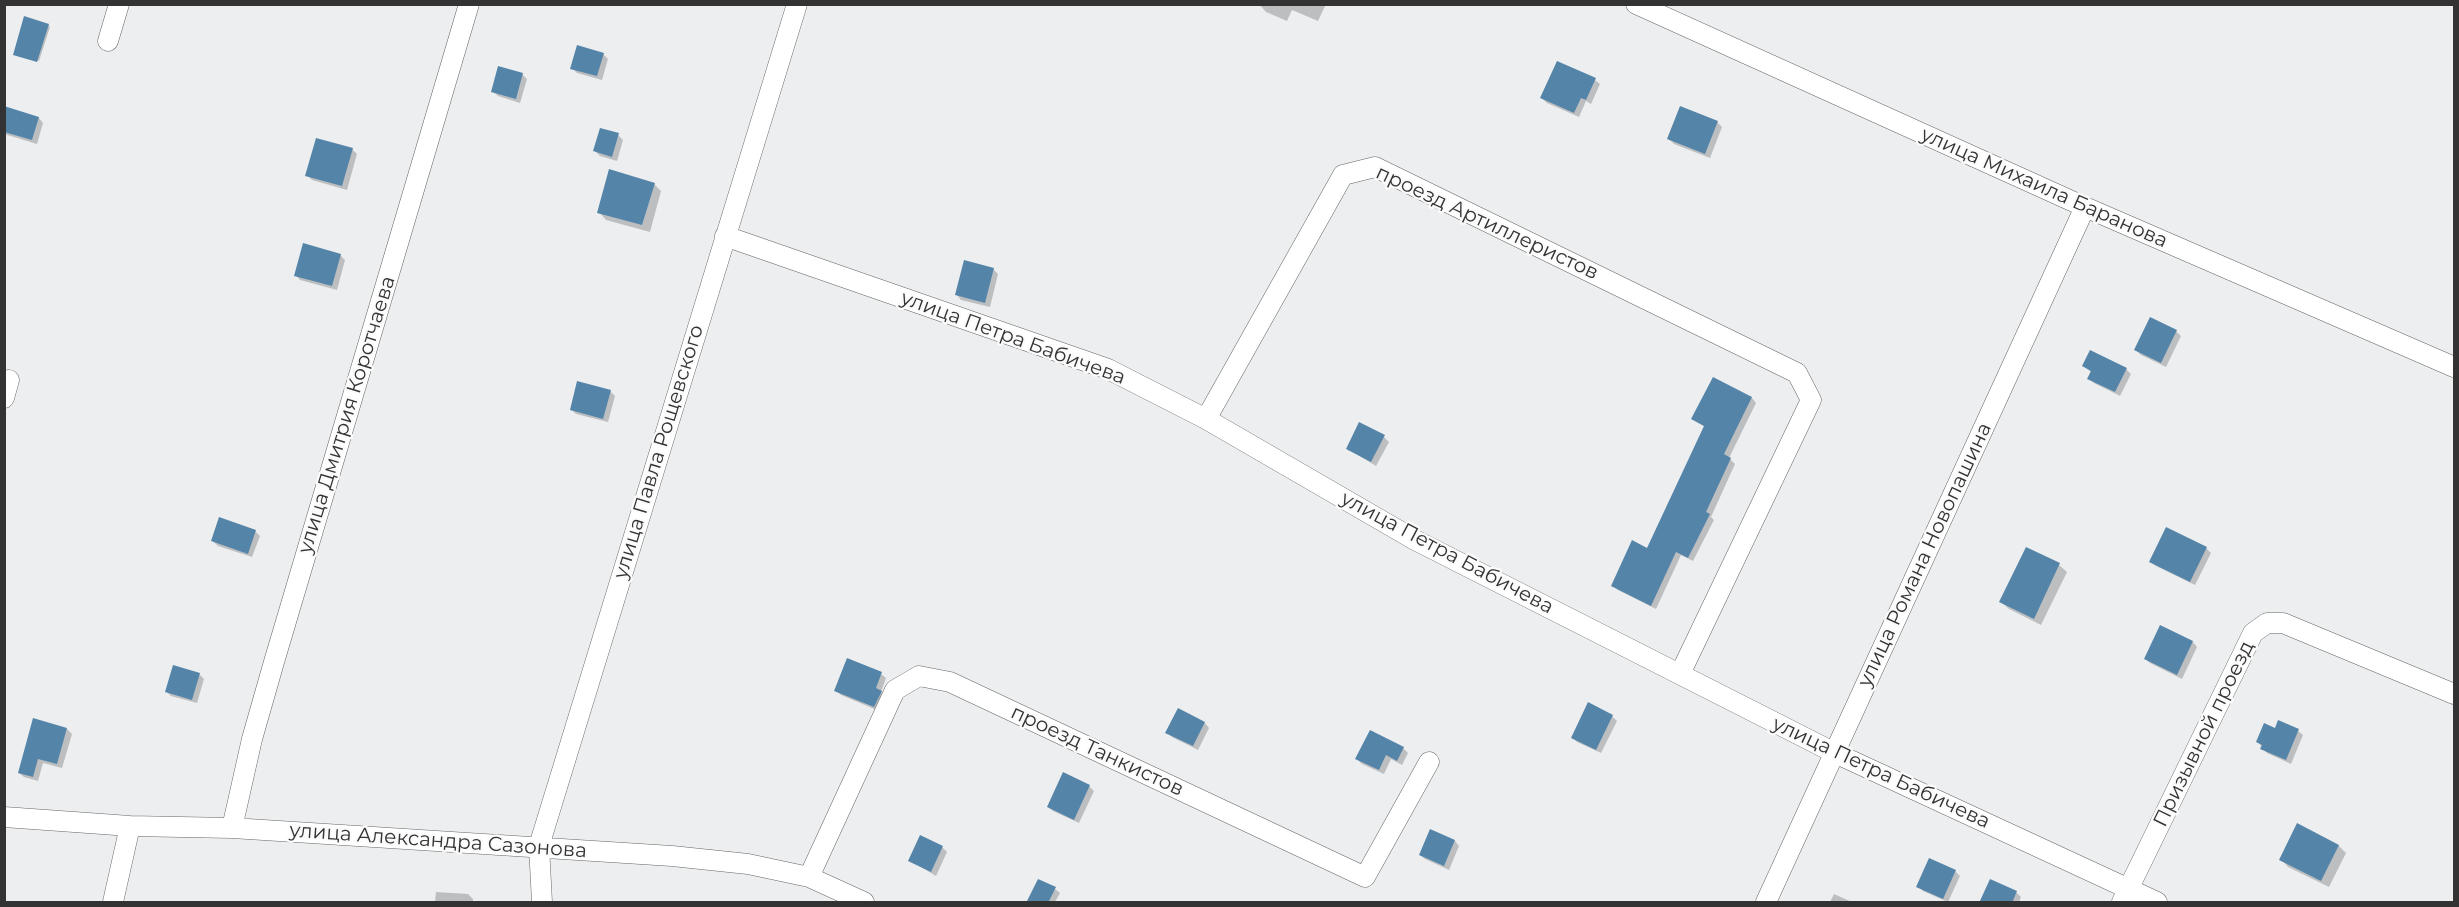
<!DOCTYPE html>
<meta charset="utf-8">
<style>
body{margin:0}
#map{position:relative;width:2459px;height:907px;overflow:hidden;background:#edeeef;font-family:Montserrat,sans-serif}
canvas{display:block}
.frame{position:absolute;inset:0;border:6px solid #333;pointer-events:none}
</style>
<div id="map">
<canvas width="2459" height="907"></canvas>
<div class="frame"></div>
</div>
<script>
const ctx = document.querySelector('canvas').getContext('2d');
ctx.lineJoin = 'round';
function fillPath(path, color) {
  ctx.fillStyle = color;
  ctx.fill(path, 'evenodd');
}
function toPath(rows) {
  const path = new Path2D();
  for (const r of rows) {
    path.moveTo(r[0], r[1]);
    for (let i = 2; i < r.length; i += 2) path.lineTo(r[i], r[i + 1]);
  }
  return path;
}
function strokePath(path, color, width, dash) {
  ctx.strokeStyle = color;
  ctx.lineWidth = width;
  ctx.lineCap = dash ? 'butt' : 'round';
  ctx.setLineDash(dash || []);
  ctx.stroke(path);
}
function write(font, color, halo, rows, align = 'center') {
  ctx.font = font + ' Montserrat,sans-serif';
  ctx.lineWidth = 4.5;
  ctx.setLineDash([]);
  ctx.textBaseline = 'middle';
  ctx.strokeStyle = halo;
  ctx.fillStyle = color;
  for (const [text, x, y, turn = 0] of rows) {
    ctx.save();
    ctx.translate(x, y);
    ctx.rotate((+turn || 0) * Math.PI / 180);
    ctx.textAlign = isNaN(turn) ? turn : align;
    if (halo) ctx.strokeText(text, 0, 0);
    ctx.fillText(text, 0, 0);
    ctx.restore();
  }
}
fillPath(toPath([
 [1259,4,1326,4,1318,21,1292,10,1287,21,1266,12],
 [48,25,50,27,39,61,15,54],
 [603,54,608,59,602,80,577,73,572,68],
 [522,74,527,79,520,103,498,96,493,91],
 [1595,80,1600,84,1591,104,1586,101,1579,117,1547,103,1542,98],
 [4,113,39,118,43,123,37,144,4,134],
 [1717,122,1722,127,1710,158,1674,144,1669,139],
 [618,135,623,140,617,161,600,156,595,151],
 [352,149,357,154,347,190,312,180,307,175],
 [654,184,661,191,650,232,606,220,599,212],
 [340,255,345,260,337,290,300,280,296,275],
 [993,269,998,274,990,307,961,300,957,295],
 [2176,331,2181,336,2166,367,2141,355,2136,350],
 [2084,366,2126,369,2131,374,2120,396,2094,383,2089,378,2092,373],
 [1713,379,1752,398,1756,403,1729,458,1735,464,1711,517,1714,520,1693,561,1681,555,1656,609,1618,590,1613,585,1648,550,1705,427,1693,419],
 [610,391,615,396,608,422,576,414,571,409],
 [1384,437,1389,442,1376,466,1348,449],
 [255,531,260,536,252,557,218,546,213,541],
 [2206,548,2211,553,2195,585,2156,566,2151,562],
 [2027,549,2059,565,2067,572,2041,625,2009,609,2001,602],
 [2193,642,2197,647,2182,679,2150,663,2145,658],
 [199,674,204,679,197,703,171,696,166,691],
 [881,674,886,678,881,692,885,697,879,711,841,695,836,690],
 [1178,710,1205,723,1209,728,1198,750,1172,737,1167,732],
 [1612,716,1617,721,1601,753,1577,742,1572,737],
 [34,720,67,729,72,734,62,768,43,763,38,781,24,777,19,773],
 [2275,730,2298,731,2303,735,2291,764,2267,753,2257,741],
 [1403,748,1408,753,1402,765,1391,759,1384,774,1362,764,1357,759],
 [1089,786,1094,791,1079,823,1053,811,1048,807],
 [2298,825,2339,846,2346,853,2329,887,2288,867,2281,859],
 [1431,831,1455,841,1459,846,1449,870,1425,859,1420,855],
 [921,837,943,848,947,852,936,876,909,860],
 [1955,871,1960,876,1948,902,1923,891,1918,886],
 [1055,889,1060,893,1055,902,1028,902],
 [436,892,468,894,473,899,473,902,435,902],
 [2016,892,2021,897,2019,902,1981,902],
 [1834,894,1852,902,1830,902]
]), '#0003');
fillPath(toPath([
 [24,16,49,24,37,62,13,55],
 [577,45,604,53,597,76,570,69],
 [1557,61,1596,78,1586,100,1581,98,1574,113,1540,98],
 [498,66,523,73,516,99,491,92],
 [4,106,39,117,32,140,4,132],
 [1680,106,1718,121,1705,154,1667,139],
 [600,128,619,133,612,157,593,151],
 [316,138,353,148,342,186,305,176],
 [609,169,655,183,642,225,597,213],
 [303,243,341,254,332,286,294,276],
 [964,260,994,268,985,303,955,295],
 [2150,317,2177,330,2161,363,2134,350],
 [2090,350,2127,368,2115,392,2087,379,2091,371,2082,366],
 [1713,377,1752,397,1724,454,1731,458,1706,512,1710,514,1688,558,1676,552,1651,606,1611,586,1632,540,1647,548,1704,426,1691,419],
 [577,381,611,390,603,419,570,410],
 [1359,422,1385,435,1371,462,1346,449],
 [219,517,256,530,248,554,211,541],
 [2166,527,2207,547,2190,582,2149,562],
 [2026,547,2060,563,2034,619,1999,602],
 [2160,625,2193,641,2177,675,2144,659],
 [847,658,882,672,876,688,882,691,874,707,834,691],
 [173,665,200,673,192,700,165,692],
 [1588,702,1613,715,1596,750,1571,738],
 [1178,708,1205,722,1193,746,1165,733],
 [33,718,67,728,57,764,38,759,33,777,18,773],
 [2278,720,2299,729,2286,760,2260,749,2262,745,2256,742,2264,723,2275,728],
 [1370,730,1404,747,1397,761,1386,755,1379,770,1355,759],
 [1063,772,1090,785,1074,820,1047,807],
 [2297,823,2339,845,2321,881,2279,860],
 [1430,829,1455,840,1444,866,1419,855],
 [920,835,943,846,931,872,908,861],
 [1929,858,1956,870,1943,899,1916,887],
 [1038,879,1056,887,1048,903,1026,903],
 [1990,879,2017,891,2012,903,1979,903]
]), '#5584a9');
const minor = toPath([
 [1636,4,2085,207,2454,367],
 [108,41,119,4],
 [725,236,1108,369,1206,419,1415,540,1835,753,2157,902],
 [4,398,9,380],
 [1206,419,1343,175,1375,167,1797,373,1811,400,1680,674],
 [4,817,130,826,232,828,672,856,748,864,809,877,864,902],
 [232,828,252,739,274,662,469,4],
 [809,877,895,690,919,676,950,682,1365,877,1429,762],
 [113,902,130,826],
 [542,902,539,846,797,4],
 [1766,902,2085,207],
 [2122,902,2253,633,2267,623,2283,623,2454,694]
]);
strokePath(minor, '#656666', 21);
strokePath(minor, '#fff', 20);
write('20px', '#333', '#fbfbfc', [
 ["улица Михаила Баранова",2044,188,24],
 ["проезд Артиллеристов",1487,223,25],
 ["улица Петра Бабичева",1013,338,20],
 ["улица Дмитрия Коротчаева",347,415,-73],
 ["улица Павла Рощевского",659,452,-73],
 ["улица Петра Бабичева",1447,553,28],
 ["улица Романа Новопашина",1925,555,-65],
 ["Призывной проезд",2204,734,-64],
 ["проезд Танкистов",1097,751,25],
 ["улица Петра Бабичева",1881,773,25],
 ["улица Александра Сазонова",438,841,4]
]);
</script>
